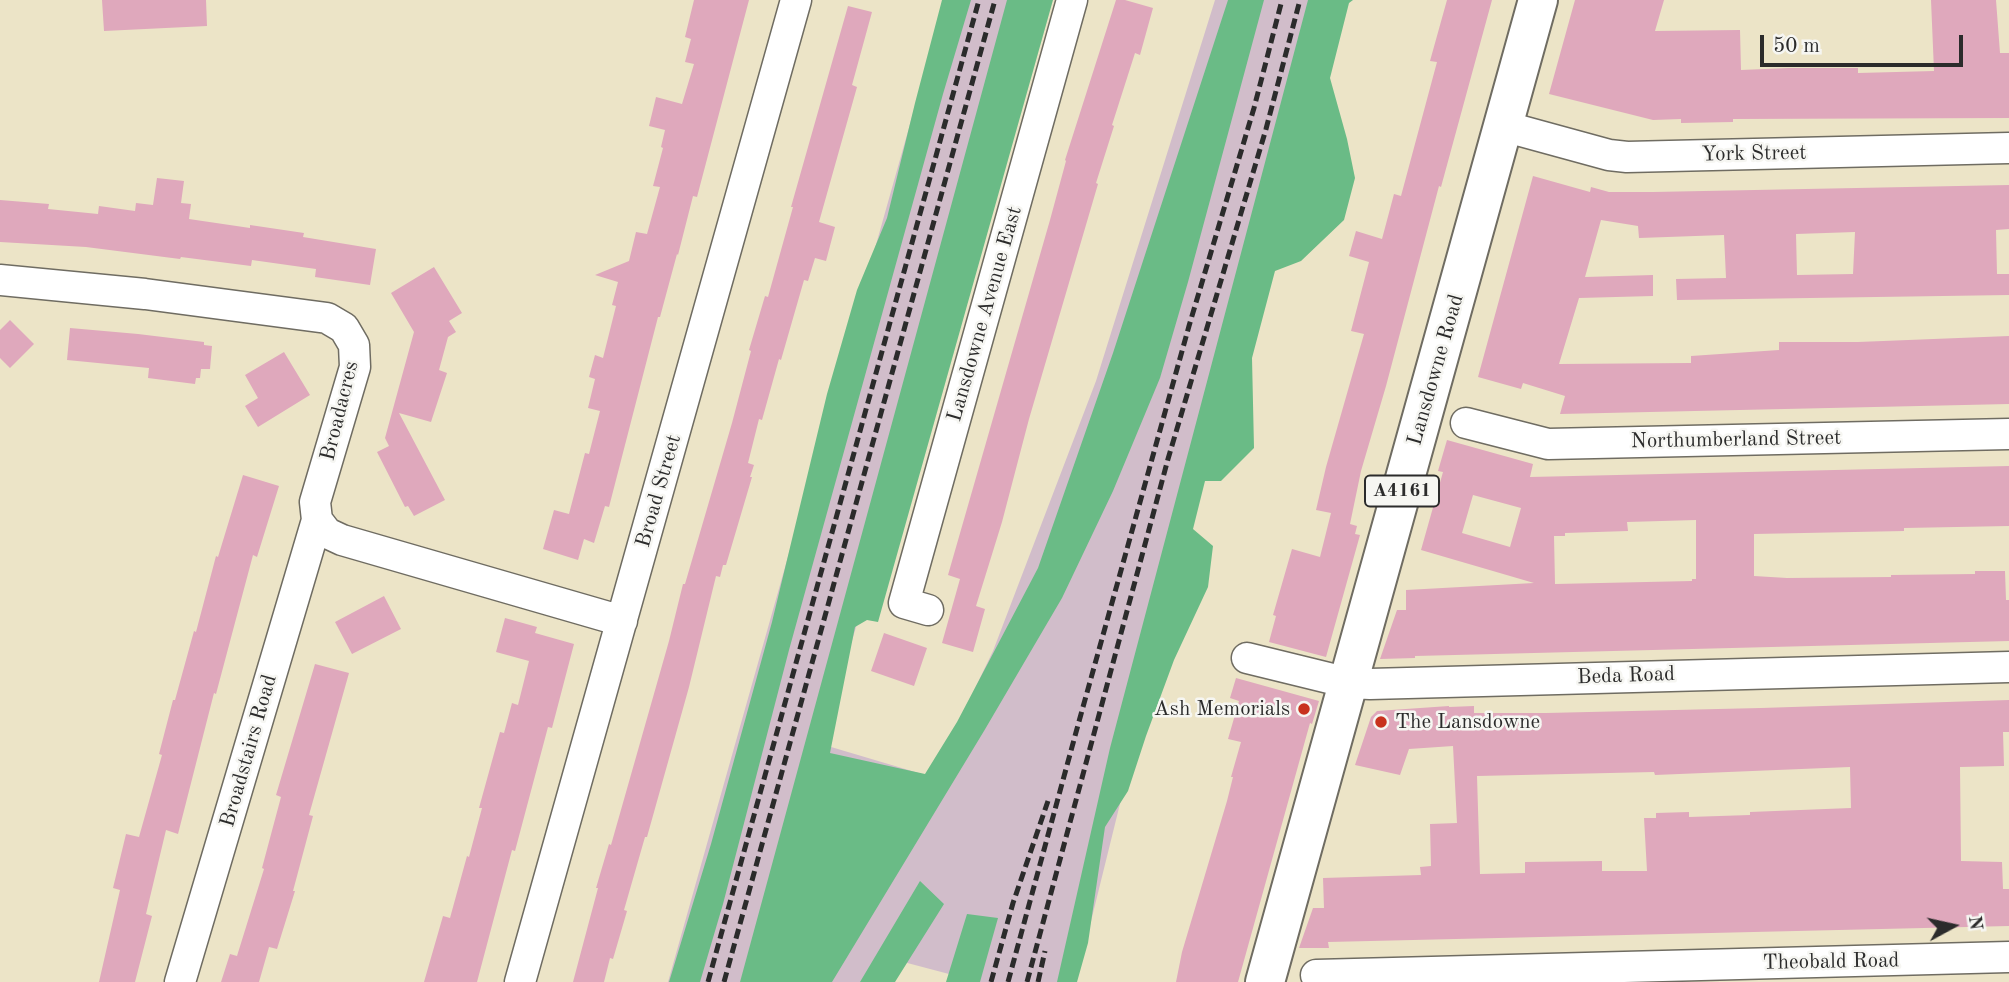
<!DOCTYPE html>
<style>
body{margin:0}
#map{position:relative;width:2009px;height:982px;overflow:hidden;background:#ece4c7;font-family:"Old Standard TT",serif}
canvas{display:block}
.north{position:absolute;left:1918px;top:891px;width:70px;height:70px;-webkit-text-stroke:5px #f6f6f2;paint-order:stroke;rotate:82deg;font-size:19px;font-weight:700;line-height:28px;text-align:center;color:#2b2b2b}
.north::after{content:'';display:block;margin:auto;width:24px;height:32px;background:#2b2b2b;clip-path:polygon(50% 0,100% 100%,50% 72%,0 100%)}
.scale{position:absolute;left:1760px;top:35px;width:203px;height:32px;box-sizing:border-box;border:4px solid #2b2b2b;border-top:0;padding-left:9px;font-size:21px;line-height:24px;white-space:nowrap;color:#2b2b2b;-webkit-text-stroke:5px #f6f6f2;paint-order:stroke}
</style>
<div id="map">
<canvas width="2009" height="982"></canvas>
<div class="north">N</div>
<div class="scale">50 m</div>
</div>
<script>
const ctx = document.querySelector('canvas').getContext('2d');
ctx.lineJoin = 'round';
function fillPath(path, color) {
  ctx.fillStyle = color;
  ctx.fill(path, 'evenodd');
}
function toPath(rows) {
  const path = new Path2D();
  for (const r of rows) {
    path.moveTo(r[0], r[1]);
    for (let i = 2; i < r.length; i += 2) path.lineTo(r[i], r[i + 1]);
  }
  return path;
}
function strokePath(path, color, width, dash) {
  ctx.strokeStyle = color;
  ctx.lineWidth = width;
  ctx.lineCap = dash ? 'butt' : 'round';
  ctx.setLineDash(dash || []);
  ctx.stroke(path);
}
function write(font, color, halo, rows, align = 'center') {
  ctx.font = font + ' "Old Standard TT",serif';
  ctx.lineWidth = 5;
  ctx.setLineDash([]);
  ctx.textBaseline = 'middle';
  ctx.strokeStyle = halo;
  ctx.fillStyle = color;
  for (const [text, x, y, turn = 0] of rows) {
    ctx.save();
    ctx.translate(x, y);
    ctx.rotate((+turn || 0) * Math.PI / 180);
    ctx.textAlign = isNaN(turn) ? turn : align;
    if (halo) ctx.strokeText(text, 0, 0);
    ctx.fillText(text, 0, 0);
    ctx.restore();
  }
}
fillPath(toPath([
 [945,0,1044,0,821,744,932,777,993,651,1096,381,1215,0,1334,0,1154,666,1076,982,947,982,949,974,896,960,880,982,668,982]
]), '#d1bdca');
fillPath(toPath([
 [942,0,971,0,943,94,789,650,723,904,700,982,669,982,711,844,772,622,827,394,857,290,887,218,915,103],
 [1007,0,1053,0,878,622,867,620,855,627,830,753,925,774,957,722,1038,568,1113,353,1228,0,1264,0,1188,282,1160,378,1113,491,1062,598,984,731,832,982,740,982],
 [1308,0,1353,0,1349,3,1330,78,1347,139,1355,178,1344,220,1301,261,1275,271,1252,358,1254,448,1221,481,1205,481,1193,529,1213,546,1208,587,1174,660,1146,736,1128,791,1105,827,1088,943,1077,982,1057,982,1110,748],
 [920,881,944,904,895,982,860,982],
 [967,914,998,918,980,982,946,982]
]), '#6abb86');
fillPath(toPath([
 [102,0,206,0,207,26,104,31],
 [694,0,749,0,697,197,693,196,678,255,677,254,660,317,658,317,609,507,605,506,594,543,584,539,578,560,543,549,554,510,569,514,585,453,589,454,600,411,588,408,595,379,589,377,595,355,603,358,616,306,612,305,618,282,595,275,629,261,636,232,647,234,660,187,653,186,663,148,661,147,665,130,649,126,656,97,682,104,694,64,685,62,691,39,685,37],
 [1116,0,1125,0,1153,8,1140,55,1135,53,1112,125,1114,126,1096,183,1098,184,1029,419,1002,522,976,606,985,609,973,652,942,643,960,579,948,575,1050,220,1066,161,1065,160],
 [1447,0,1492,0,1441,187,1439,186,1386,386,1361,471,1350,524,1357,526,1355,534,1360,535,1326,657,1269,642,1276,616,1273,615,1292,549,1320,557,1331,513,1316,510,1326,467,1364,334,1351,331,1369,262,1349,256,1356,231,1382,239,1394,194,1401,196,1437,62,1430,61],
 [1575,0,1664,0,1655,31,1740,30,1741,70,1789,68,1858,68,1858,73,1934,71,1931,0,1996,0,2000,53,2009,53,2009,118,1733,119,1733,122,1681,123,1681,119,1653,120,1549,94],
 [848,6,872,12,852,85,857,87,819,222,835,227,826,261,815,258,808,281,804,280,781,360,779,359,762,420,759,419,748,463,754,465,750,477,752,477,726,565,723,565,720,577,716,576,689,687,647,837,645,837,624,910,627,911,613,959,610,958,604,982,573,982,598,888,596,888,609,844,611,845,669,641,683,584,685,584,732,423,751,351,749,350,765,296,768,297,793,207,791,207],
 [1533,176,1590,192,1591,187,1609,192,1653,192,2009,185,2009,229,1996,230,1997,274,2009,274,2009,295,1677,300,1676,279,1726,278,1724,235,1639,238,1638,226,1601,220,1585,277,1653,275,1653,296,1579,298,1559,364,1691,363,1691,356,1779,350,1779,342,1858,342,2009,336,2009,404,1560,414,1565,396,1523,383,1521,389,1478,377],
 [1855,232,1853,274,1797,275,1796,234],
 [157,178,184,181,181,203,191,204,189,219,250,228,250,225,304,233,303,237,376,249,370,285,315,277,316,269,252,260,251,266,181,257,180,259,86,247,0,242,0,200,49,204,48,209,98,214,99,206,135,211,136,203,153,205],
 [434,267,462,313,449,321,456,332,448,337,439,370,447,373,431,422,399,413,445,500,414,516,408,506,405,507,377,452,389,446,385,438,414,332,391,293],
 [10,320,34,344,10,368,0,358,0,330],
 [70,328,138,334,204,342,204,345,212,346,210,369,201,369,200,378,196,378,195,384,148,378,149,368,67,360],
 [284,352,310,395,258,427,245,406,258,398,245,375],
 [1447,440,1533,464,1530,477,2009,466,2009,526,1904,528,1904,531,1754,534,1754,576,1787,578,1891,577,1891,575,1975,574,1975,571,2005,571,2006,600,2009,600,2009,641,1415,656,1415,658,1380,659,1397,610,1406,610,1406,590,1534,583,1421,550,1443,472,1438,471],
 [1473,495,1521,508,1510,547,1462,533],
 [1696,520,1696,579,1692,579,1692,581,1555,584,1554,536,1565,536,1565,533,1628,531,1627,522],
 [243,475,279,486,257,557,253,555,216,694,214,693,178,834,166,830,146,914,152,916,135,982,99,982,120,890,113,888,126,834,139,837,162,755,159,754,173,700,175,700,194,631,196,632,216,556,218,557],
 [384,596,401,629,352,654,335,622],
 [505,618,537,627,535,633,574,644,552,728,548,727,515,851,512,850,477,982,424,982,443,916,450,918,467,856,469,857,482,808,479,808,500,732,504,733,512,703,518,705,529,661,496,652],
 [884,633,927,648,914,686,871,671],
 [315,664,349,673,309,815,313,816,293,891,295,891,277,949,269,947,259,982,221,982,230,954,237,956,264,869,262,868,281,797,276,795],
 [1236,678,1319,701,1312,724,1310,723,1238,982,1176,982,1182,952,1227,801,1233,777,1231,777,1241,742,1228,739,1239,701,1230,698],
 [2009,700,2009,732,2003,732,2004,766,1960,767,1961,861,2002,862,2003,889,2009,889,2009,926,1328,942,1329,948,1299,948,1313,908,1324,908,1323,878,1421,875,1420,867,1431,866,1430,824,1457,823,1453,746,1409,749,1400,775,1355,765,1371,717,1377,711,1449,706,1449,707,1474,706,1474,713,1546,713,1761,708],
 [1850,767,1851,808,1750,812,1750,815,1689,817,1689,812,1656,813,1656,818,1644,818,1647,871,1602,871,1602,861,1525,862,1525,873,1480,874,1477,776,1654,772,1655,775]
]), '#dfa8bc');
const street = toPath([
 [1503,126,1609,155,1627,157,2009,148],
 [0,280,145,294,327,318,344,328,354,345,355,367,315,502,317,520,327,533,342,540,622,621],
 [1466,423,1548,444,2009,434],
 [928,610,904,603,1072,0],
 [1247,658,1349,683,1370,684,2009,667],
 [1316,975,2009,957],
 [180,982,317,520],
 [520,982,796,0]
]);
const primary = toPath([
 [1265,982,1538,0]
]);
strokePath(street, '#6f6c62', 33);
strokePath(primary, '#6f6c62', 42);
strokePath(street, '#fff', 30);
strokePath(primary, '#fff', 38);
strokePath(toPath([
 [708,982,979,0],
 [724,982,995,0],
 [991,982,1013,903,1048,801],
 [1008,982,1078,725,1189,326,1254,108,1282,0],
 [1027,982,1168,459,1266,129,1300,0],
 [1038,982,1045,951]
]), '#2b2b2b', 5, [10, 5]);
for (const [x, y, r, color] of [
 [1304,709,7,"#c8321e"],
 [1381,722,7,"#c8321e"]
]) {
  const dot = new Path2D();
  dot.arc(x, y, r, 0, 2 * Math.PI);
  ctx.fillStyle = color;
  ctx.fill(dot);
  strokePath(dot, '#f6f6f2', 2.5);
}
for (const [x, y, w] of [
 [1402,491,74]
]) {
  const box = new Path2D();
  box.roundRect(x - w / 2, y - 15.5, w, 31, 5);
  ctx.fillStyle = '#f6f6f2';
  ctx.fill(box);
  strokePath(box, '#2b2b2b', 2);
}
write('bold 19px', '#2b2b2b', null, [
 ["A4161",1402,491]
]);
write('21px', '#2b2b2b', '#f6f6f2', [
 ["York Street",1754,154,-1],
 ["Lansdowne Avenue East",985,314,-74],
 ["Lansdowne Road",1436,370,-74],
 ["Broadacres",340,411,-76],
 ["Northumberland Street",1736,440,-1],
 ["Broad Street",659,491,-74],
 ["Beda Road",1626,676,-2],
 ["Broadstairs Road",249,751,-74],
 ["Theobald Road",1831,962,-1]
]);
write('21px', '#2b2b2b', '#f6f6f2', [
 ["Ash Memorials",1290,709],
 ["The Lansdowne",1395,722,"left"]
], 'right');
</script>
